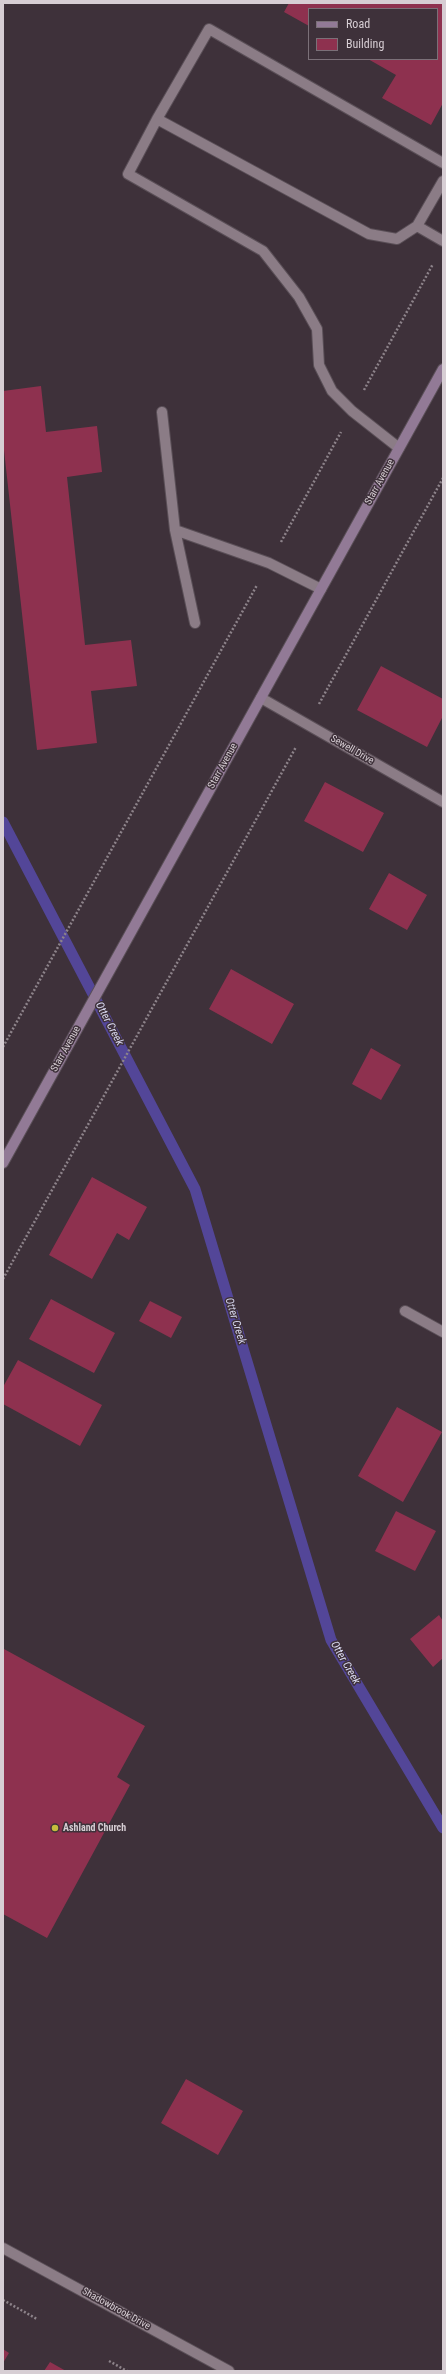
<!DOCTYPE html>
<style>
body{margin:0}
#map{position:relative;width:446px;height:2374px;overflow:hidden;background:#3e313a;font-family:"Roboto Condensed",sans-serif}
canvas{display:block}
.frame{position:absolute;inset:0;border:4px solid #d7ced4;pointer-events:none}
.legend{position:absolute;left:308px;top:8px;width:130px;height:52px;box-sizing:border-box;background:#3e313a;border:1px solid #7b7078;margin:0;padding:5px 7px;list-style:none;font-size:12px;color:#d7ced4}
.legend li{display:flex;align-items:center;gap:8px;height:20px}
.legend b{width:20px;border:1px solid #7b7078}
</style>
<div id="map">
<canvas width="446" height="2374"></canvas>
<div class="frame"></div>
<ul class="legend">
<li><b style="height:5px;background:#927a96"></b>Road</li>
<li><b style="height:11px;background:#8e314f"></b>Building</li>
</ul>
</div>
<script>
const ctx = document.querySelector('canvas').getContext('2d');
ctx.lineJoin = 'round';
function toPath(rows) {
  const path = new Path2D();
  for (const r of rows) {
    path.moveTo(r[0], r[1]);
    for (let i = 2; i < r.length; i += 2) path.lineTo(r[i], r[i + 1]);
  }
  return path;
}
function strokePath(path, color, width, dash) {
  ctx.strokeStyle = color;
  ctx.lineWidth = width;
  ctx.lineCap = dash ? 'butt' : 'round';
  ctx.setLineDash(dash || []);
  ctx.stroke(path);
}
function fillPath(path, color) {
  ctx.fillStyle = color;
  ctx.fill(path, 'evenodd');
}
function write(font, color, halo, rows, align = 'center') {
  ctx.font = font + ' "Roboto Condensed",sans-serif';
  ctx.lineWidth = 3;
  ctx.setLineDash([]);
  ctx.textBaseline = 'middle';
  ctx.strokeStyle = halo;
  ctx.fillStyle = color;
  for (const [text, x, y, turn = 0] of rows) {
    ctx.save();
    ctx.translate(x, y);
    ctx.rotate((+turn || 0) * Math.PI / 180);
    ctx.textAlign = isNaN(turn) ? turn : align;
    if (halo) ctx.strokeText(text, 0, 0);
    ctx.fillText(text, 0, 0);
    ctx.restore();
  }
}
strokePath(toPath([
 [3,822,195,1189,331,1640,443,1828]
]), '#534698', 11);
fillPath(toPath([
 [289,3,443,3,443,103,431,125,382,98,396,75,368,59,437,59,437,9,309,9,309,26,284,12],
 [41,386,46,432,97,426,102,472,67,477,85,645,131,640,137,686,91,691,97,743,37,750,3,441,3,391],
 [381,666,443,699,443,716,427,747,357,710],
 [325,782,384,813,363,852,304,821],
 [389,873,427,895,407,930,369,909],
 [231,969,294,1004,272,1044,209,1009],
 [371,1048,401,1065,381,1100,352,1084],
 [92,1177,147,1207,129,1240,117,1233,92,1279,49,1255],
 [51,1299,115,1333,94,1373,29,1339],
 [150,1301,182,1317,171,1338,139,1321],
 [18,1360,102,1405,80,1446,3,1404,3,1387],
 [397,1407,442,1432,403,1502,358,1476],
 [396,1511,436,1531,415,1571,375,1551],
 [439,1615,443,1621,443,1658,433,1667,410,1639],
 [4,1649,145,1726,117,1777,130,1785,47,1938,3,1914],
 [186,2079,243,2111,218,2155,161,2123],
 [3,2349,9,2353,3,2363],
 [50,2362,66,2371,44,2371]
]), '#8e314f');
const service = toPath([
 [157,119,369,234,397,239,417,226],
 [443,181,417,226,443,241],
 [162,412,175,530,269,563,321,589],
 [399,448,352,411,332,391,319,365,317,329,299,297,263,251,128,174,157,119,209,29,443,163],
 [175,530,195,623]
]);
const minor = toPath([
 [261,698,443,802],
 [405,1311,443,1332],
 [3,2248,229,2371]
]);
const secondary = toPath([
 [3,1163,443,369]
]);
strokePath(service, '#5a4f57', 12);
strokePath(minor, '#5a4f57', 12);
strokePath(secondary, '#5a4f57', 12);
strokePath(toPath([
 [364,390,433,264],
 [281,542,341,432],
 [319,704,443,478],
 [3,1047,257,585],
 [3,1279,296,747],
 [3,2300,37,2319],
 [109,2361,127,2371]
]), '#8d838a', 2.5, [2, 2]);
strokePath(service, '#8b7c86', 10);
strokePath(minor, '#8b7c86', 10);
strokePath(secondary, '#927a96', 10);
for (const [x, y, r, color] of [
 [55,1828,4,"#c5bc3d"]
]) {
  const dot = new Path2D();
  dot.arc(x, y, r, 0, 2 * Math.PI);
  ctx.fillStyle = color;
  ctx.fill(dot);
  strokePath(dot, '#3e313a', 1.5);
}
write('10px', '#d7ced4', '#3e313a', [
 ["Starr Avenue",380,482,-61],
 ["Sewell Drive",352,750,30],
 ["Starr Avenue",223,766,-61],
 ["Starr Avenue",66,1049,-61],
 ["Shadowbrook Drive",116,2309,29]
]);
write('bold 10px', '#d7ced4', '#3e313a', [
 ["Ashland Church",63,1828]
], 'left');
write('italic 11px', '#d7d7ee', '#3e313a', [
 ["Otter Creek",109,1024,62],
 ["Otter Creek",235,1321,73],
 ["Otter Creek",345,1663,60]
]);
</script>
